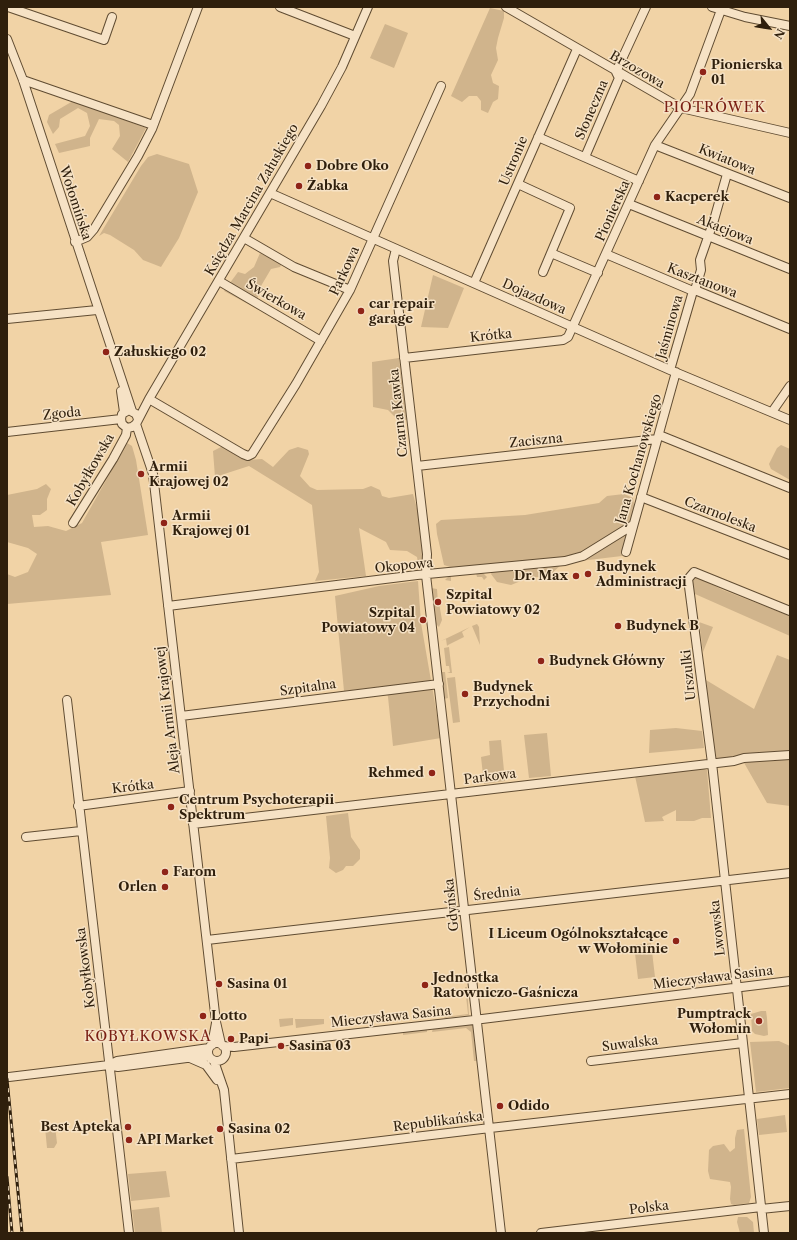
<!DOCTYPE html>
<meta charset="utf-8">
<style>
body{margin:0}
#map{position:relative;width:797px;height:1240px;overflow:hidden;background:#f1d3a6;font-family:"Libre Caslon Text",serif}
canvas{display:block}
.frame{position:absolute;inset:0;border:8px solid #2f1f0c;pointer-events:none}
.north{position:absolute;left:749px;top:8px;width:40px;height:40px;-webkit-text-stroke:3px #f6e2c5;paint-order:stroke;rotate:120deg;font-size:11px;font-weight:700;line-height:16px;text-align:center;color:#2f1f0c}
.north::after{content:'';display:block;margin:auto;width:14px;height:18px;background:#2f1f0c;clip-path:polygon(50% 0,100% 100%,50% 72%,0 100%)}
</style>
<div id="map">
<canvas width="797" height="1240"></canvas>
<div class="frame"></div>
<div class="north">N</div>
</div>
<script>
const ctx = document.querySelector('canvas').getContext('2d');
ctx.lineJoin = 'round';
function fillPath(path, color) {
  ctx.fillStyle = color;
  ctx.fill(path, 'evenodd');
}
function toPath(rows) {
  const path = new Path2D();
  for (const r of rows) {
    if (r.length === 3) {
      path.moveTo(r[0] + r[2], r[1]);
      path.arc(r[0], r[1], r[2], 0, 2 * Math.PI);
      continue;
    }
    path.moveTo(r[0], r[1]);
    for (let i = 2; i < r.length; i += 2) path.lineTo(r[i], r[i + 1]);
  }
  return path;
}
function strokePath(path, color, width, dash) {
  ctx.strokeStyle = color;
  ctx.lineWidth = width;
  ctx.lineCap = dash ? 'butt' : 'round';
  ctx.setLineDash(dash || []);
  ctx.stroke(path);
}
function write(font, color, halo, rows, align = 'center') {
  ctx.font = font + ' "Libre Caslon Text",serif';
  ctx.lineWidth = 3;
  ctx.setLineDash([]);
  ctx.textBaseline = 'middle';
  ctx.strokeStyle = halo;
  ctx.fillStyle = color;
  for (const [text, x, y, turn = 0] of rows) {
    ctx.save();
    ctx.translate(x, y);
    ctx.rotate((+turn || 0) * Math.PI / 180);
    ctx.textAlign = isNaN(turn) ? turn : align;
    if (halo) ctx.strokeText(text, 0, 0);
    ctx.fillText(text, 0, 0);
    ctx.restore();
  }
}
fillPath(toPath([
 [490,8,504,11,504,18,498,38,496,48,498,60,491,75,493,83,499,86,498,99,493,102,488,113,481,110,481,101,477,96,469,96,462,102,451,96],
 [385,24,408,33,394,68,370,58],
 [73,101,146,128,128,162,112,149,120,136,119,125,114,121,99,119,90,138,90,146,59,153,55,144,85,136,90,126,87,113,78,108,60,119,59,127,53,134,47,122,49,115],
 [157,154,189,164,198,192,179,238,161,267,143,260,134,250,110,235,104,233,99,236,141,166,148,157],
 [260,253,282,264,280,267,271,269,261,286,255,307,261,311,224,291,238,272,245,274,254,267],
 [433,275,464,288,448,328,421,327],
 [399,358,406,414,407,420,396,418,388,410,373,407,372,362],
 [127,443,132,446,136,460,148,535,101,542,111,595,7,604,7,574,15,577,28,572,37,554,28,548,7,542,7,495,37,489,46,484,51,489,47,499,47,510,40,515,32,515,34,527,48,526,66,531,82,523],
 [781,445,790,449,790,480,771,469,769,464,777,448],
 [223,446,246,460,262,459,273,467,289,450,298,447,308,450,309,454,300,476,310,487,317,490,363,489,371,486,380,490,382,496,389,498,413,494,419,516,423,563,419,569,417,557,407,551,390,550,386,542,359,528,366,576,315,581,319,572,312,505,249,466,215,477,213,451],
 [624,494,633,498,635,510,622,556,563,563,549,576,528,578,511,585,497,582,491,574,492,572,513,570,509,564,450,567,444,565,437,534,436,524,441,520,525,515,599,503,607,496],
 [482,572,487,577,484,580,482,577,477,577,476,573,451,576,451,581,445,580,449,576],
 [695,576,723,590,790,616,790,636,695,594,690,579],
 [418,581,421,623,441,738,393,746,388,697,385,686,344,691,335,596,379,586],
 [431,588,437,589,438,603,439,603,442,620,439,627,435,623],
 [699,622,713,627,703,652],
 [477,624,479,627,480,645,472,626],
 [470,627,462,632,464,637,448,645,447,646,446,639,441,641],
 [449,647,452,673,447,673,450,672,449,666,446,666,444,648],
 [777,655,790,660,790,806,767,803,743,761,715,758,706,680,754,709],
 [441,672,445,672,448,698,444,699],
 [455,677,460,722,453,723,447,678],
 [676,728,702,731,704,748,649,753,650,730],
 [547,733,551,776,529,778,524,735],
 [501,740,505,781,484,784,481,757,490,755,489,741],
 [701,768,707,770,711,818,702,818,694,821,676,821,676,810,662,817,664,821,645,822,635,776],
 [348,813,351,837,360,850,360,859,353,866,346,866,343,870,336,873,329,868,330,858,326,816],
 [651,943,655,977,638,979,634,945],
 [465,987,467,987,469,1015,445,1018,444,1017,468,1014],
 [761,1011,766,1011,767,1018,768,1035,764,1036,755,1034,752,1031,751,1014],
 [293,1018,293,1025,280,1027,279,1019],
 [295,1019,324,1019,324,1024,296,1028],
 [470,1024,474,1027,479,1061,474,1061,471,1032,466,1028,432,1032,433,1028],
 [427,1029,427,1032,403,1035,403,1032],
 [779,1041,790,1046,790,1088,756,1092,750,1042],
 [785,1115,787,1132,759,1135,757,1119],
 [55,1126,57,1143,54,1148,47,1148,45,1127],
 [744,1129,751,1197,749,1203,734,1205,731,1204,730,1199,731,1187,730,1182,710,1179,708,1171,709,1150,713,1146,724,1144,730,1152,735,1148,735,1138,737,1130],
 [166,1171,170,1197,131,1201,128,1174],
 [159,1207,162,1233,135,1233,132,1210],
 [738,1217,747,1217,753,1222,754,1233,740,1233,737,1222]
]), '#d0b48c');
const minor = toPath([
 [8,7,104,40,112,17],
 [280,7,355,36],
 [506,7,681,108,790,133],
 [712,7,745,17,790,26],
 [7,39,23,80,132,411],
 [23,80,153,125],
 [538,137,639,181],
 [655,145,790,198],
 [585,157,619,78,616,72,646,7],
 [518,184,570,208,543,272],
 [270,193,670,370,790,420],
 [629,204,790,269],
 [244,238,294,267,350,290],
 [75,242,87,237,94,229,138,156,152,129,198,7],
 [396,249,393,261,427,554,426,575,501,1233],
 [551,253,598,273],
 [606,254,693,291,695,290,790,329],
 [219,281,321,341],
 [474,283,577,49],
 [695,290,701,270,700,260,714,220,727,174],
 [7,319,97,310],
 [404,358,563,340,568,337,655,145,690,94,721,10],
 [670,370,693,291],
 [121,391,124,412],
 [149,399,243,454,248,456,252,454,296,384,350,290,441,86],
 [772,412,790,386],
 [138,419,136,414,129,410,122,414,121,419,122,424,127,428,132,427,136,424,149,399,321,106,342,67,368,7],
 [136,424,153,474,216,1022,221,1044],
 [7,432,121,419],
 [659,435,790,488],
 [417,466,657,439],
 [641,497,790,555],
 [73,523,113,459,126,435,127,428],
 [626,552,676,372],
 [168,606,417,575,565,561,583,556,633,525],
 [67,700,129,1233],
 [181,716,439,684],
 [78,806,190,791],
 [193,824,734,761,744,758,790,755],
 [26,837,81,831],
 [207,940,790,873],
 [217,1052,9],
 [212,1045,216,1023],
 [223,1046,234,1047,474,1020,790,981],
 [190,1058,206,1065,217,1080],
 [214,1061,224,1090,239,1233],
 [591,1061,743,1043],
 [109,1065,117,1061,209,1048],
 [9,1077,109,1065,118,1067,202,1056,209,1057],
 [231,1159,490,1128,790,1094],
 [761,1209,790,1206],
 [541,1233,761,1207],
 [764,1233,712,763,688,579,694,572,790,611]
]);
strokePath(minor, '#604c32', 10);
strokePath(minor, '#f6e2c5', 8);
const rail = toPath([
 [7,1079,22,1233],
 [7,1177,12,1233]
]);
strokePath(rail, '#2f1f0c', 3);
strokePath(rail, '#f6e2c5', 1.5, [4.5]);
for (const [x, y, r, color] of [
 [703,72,4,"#8f2418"],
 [308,166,4,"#8f2418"],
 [299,186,4,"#8f2418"],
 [657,197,4,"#8f2418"],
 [361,311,4,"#8f2418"],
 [106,352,4,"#8f2418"],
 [141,474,4,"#8f2418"],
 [164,523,4,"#8f2418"],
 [588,574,4,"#8f2418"],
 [576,576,4,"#8f2418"],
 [438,602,4,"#8f2418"],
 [423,620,4,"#8f2418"],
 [618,626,4,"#8f2418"],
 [541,661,4,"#8f2418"],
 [465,694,4,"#8f2418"],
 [432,773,4,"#8f2418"],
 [171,807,4,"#8f2418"],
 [165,872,4,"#8f2418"],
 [165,887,4,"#8f2418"],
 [676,941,4,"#8f2418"],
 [219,984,4,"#8f2418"],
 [425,985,4,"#8f2418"],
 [203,1016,4,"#8f2418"],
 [759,1021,4,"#8f2418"],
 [231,1039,4,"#8f2418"],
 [281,1046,4,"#8f2418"],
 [500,1106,4,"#8f2418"],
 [128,1127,4,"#8f2418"],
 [220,1129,4,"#8f2418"],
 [129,1140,4,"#8f2418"]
]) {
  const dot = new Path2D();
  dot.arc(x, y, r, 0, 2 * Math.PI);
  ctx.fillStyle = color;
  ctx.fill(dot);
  strokePath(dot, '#f6e2c5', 1.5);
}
write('bold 13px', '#2f1f0c', '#f6e2c5', [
 ["Pionierska",711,65],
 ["01",711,80],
 ["Dobre Oko",316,166],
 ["Żabka",307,186],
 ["Kacperek",665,197],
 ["car repair",369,304],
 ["garage",369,319],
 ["Załuskiego 02",114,352],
 ["Armii",149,467],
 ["Krajowej 02",149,482],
 ["Armii",172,516],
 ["Krajowej 01",172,531],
 ["Budynek",596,567],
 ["Administracji",596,582],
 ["Dr. Max",568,576,"right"],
 ["Szpital",446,595],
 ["Powiatowy 02",446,610],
 ["Szpital",415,613,"right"],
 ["Powiatowy 04",415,628,"right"],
 ["Budynek B",626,626],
 ["Budynek Główny",549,661],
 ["Budynek",473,687],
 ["Przychodni",473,702],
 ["Rehmed",424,773,"right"],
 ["Centrum Psychoterapii",179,800],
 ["Spektrum",179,815],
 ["Farom",173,872],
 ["Orlen",157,887,"right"],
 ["I Liceum Ogólnokształcące",668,934,"right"],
 ["w Wołominie",668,949,"right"],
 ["Jednostka",433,978],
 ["Ratowniczo-Gaśnicza",433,993],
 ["Sasina 01",227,984],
 ["Pumptrack",751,1014,"right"],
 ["Wołomin",751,1029,"right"],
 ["Lotto",211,1016],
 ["Papi",239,1039],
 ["Sasina 03",289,1046],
 ["Odido",508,1106],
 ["Best Apteka",120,1127,"right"],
 ["Sasina 02",228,1129],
 ["API Market",137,1140]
], 'left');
write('13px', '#2f1f0c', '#f6e2c5', [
 ["Brzozowa",637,70,30],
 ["Słoneczna",592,110,-67],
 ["Kwiatowa",727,160,22],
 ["Ustronie",514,161,-67],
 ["Księdza Marcina Załuskiego",252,200,-60],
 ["Wołomińska",75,203,72],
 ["Pionierska",613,211,-66],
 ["Akacjowa",725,230,22],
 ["Parkowa",345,271,-65],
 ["Kasztanowa",702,281,21],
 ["Dojazdowa",534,297,24],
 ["Świerkowa",276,300,30],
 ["Jaśminowa",670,327,-74],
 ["Krótka",491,336,-6],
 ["Czarna Kawka",399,413,-96],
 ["Zgoda",62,414,-6],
 ["Zaciszna",536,441,-6],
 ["Jana Kochanowskiego",639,459,-74],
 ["Kobyłkowska",91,470,-60],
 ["Czarnoleska",720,515,21],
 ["Okopowa",404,566,-6],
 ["Urszulki",689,675,-96],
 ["Szpitalna",308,688,-8],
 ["Aleja Armii Krajowej",168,710,-97],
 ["Parkowa",490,777,-7],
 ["Krótka",133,787,-7],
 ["Średnia",497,894,-7],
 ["Gdyńska",452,905,-96],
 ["Lwowska",718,928,-96],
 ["Kobyłkowska",86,968,-97],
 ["Mieczysława Sasina",713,978,-7],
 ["Mieczysława Sasina",391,1017,-6],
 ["Suwalska",630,1044,-7],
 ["Republikańska",438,1122,-7],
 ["Polska",649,1208,-7]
]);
ctx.letterSpacing = '1px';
write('14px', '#7a1f14', '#f6e2c5', [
 ["PIOTRÓWEK",715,108],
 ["KOBYŁKOWSKA",148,1037]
]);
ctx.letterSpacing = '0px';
</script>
